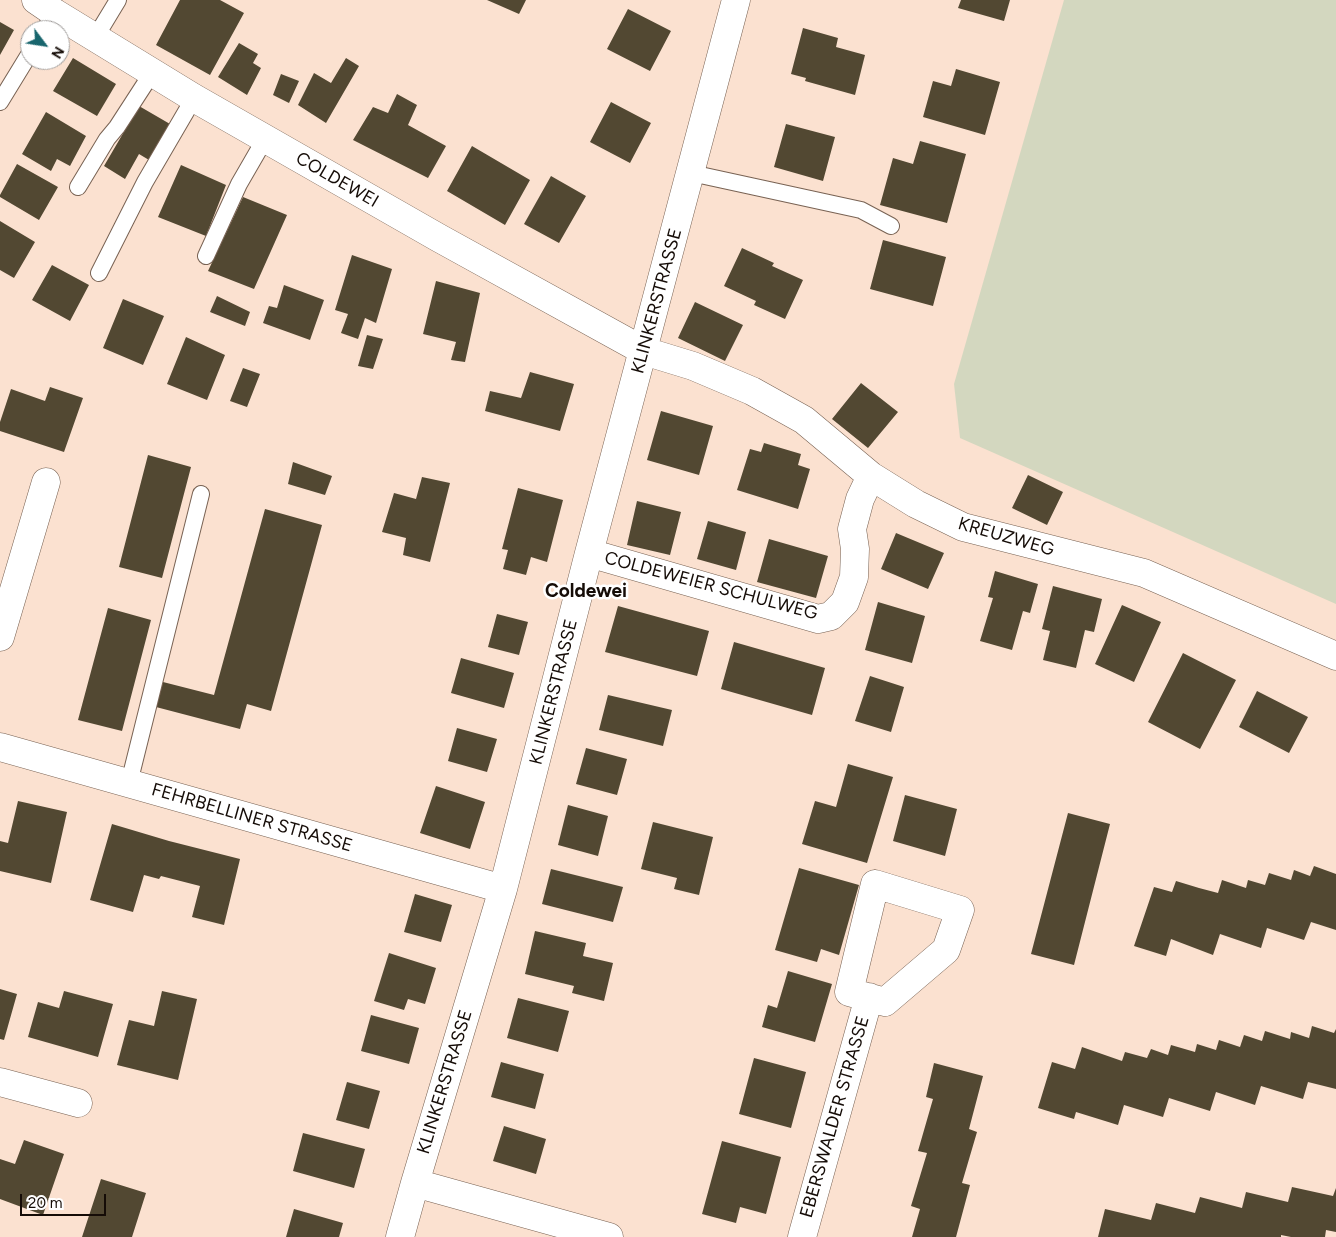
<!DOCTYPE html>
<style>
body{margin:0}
#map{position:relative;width:1336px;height:1237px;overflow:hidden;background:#fbe1d0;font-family:Figtree,sans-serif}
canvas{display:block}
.north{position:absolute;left:20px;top:20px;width:50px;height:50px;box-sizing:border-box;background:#fff;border:1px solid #a19e9c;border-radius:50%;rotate:121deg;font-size:14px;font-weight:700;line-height:20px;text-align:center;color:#150c07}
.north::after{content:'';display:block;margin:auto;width:18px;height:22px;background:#18656d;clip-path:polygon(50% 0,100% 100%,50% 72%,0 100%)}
.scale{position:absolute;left:20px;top:1194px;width:86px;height:22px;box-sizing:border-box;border:2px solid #150c07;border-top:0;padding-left:6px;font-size:15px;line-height:18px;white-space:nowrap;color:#150c07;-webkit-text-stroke:4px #fff;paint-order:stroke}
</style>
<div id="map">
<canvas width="1336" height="1237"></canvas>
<div class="north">N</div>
<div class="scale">20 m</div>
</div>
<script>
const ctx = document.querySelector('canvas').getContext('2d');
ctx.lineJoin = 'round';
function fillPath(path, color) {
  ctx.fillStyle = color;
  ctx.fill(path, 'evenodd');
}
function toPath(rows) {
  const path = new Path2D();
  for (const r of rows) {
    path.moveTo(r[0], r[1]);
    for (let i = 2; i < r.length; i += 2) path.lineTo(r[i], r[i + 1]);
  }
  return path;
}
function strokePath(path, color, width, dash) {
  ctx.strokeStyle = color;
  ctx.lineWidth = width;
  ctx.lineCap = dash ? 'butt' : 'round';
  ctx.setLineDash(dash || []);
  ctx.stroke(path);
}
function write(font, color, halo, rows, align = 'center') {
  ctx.font = font + ' Figtree,sans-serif';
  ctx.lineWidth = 5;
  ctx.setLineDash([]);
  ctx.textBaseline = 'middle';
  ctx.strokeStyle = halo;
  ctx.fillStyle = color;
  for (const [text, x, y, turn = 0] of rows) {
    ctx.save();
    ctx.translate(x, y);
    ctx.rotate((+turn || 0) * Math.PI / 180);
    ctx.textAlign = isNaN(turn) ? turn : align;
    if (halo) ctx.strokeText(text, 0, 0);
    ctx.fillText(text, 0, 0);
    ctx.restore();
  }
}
fillPath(toPath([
 [1064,0,1336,0,1336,604,960,438,954,384]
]), '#d3d7bf');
fillPath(toPath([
 [180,0,220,0,244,13,210,75,156,45],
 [487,0,526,0,519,14],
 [961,0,1010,0,1004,21,958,8],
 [628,9,671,31,650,71,607,49],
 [0,22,14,30,0,55],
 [803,28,838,38,836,47,865,55,855,95,805,81,806,78,791,74],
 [239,43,258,54,253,63,261,68,247,95,218,77],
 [73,58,116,84,97,116,53,91],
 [346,58,359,66,326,123,298,105,314,73,331,83],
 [956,69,1000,82,985,135,923,117,933,81,951,86],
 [281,74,299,81,289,103,273,95],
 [397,94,417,105,408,125,446,146,428,178,353,140,373,107,388,113],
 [611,102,651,123,630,163,590,142],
 [139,106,170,124,149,160,139,154,125,179,104,166],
 [46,112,86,136,70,166,57,159,51,171,22,154],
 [786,124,835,137,823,181,774,167],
 [920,141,966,154,947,223,880,205,893,158,913,164],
 [472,146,530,180,505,225,447,191],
 [17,164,58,187,39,220,0,197,0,195],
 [181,165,226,185,206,236,158,217],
 [551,176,586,196,559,243,524,224],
 [243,197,287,215,254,289,208,271],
 [0,221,35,242,14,278,0,270],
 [883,240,946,257,933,306,870,289],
 [742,248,774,263,772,266,803,280,785,319,754,305,756,301,724,286],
 [352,255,392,269,376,323,365,318,358,339,341,333,348,314,335,310],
 [52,265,89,285,70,321,32,300],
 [436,281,480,293,465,362,451,360,456,342,423,334],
 [284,285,324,300,310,340,263,323,269,306,277,308],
 [217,296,250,312,245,326,210,312],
 [123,299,164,316,143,365,103,348],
 [695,302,743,325,725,361,678,338],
 [367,335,383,339,373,369,358,366],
 [186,337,225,355,207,400,167,384],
 [243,368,260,374,247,407,230,401],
 [530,372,574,384,560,431,485,411,490,391,521,398],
 [861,383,898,412,868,448,832,419],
 [50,387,83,398,64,452,0,431,0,422,11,389,45,401],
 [661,411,713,426,699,475,647,460],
 [764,443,801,454,798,465,810,469,798,509,737,490,750,449,761,452],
 [148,455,191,467,162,578,119,567],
 [293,462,332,476,325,495,288,484],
 [1028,475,1063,492,1047,525,1012,508],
 [422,477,450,483,430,562,403,555,406,538,382,532,394,493,416,499],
 [518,488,563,500,547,562,531,557,526,575,503,569,508,550,502,549],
 [637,501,681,512,670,555,627,545],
 [265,509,322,525,271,711,247,704,240,729,156,707,163,682,214,695],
 [708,521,746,532,736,570,697,559],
 [896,533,944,553,928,589,881,569],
 [769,539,828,556,816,598,757,582],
 [995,571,1038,584,1030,613,1023,611,1012,650,980,641,993,598,988,597],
 [1053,586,1102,599,1094,632,1085,630,1076,668,1043,660,1050,631,1042,629],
 [878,602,925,616,912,663,865,650],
 [1122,605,1161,622,1134,682,1095,664],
 [618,606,709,631,697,676,605,652],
 [108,608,151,620,122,731,78,720],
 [497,614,528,622,519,655,488,647],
 [734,642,825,668,812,715,721,689],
 [1183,653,1236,680,1200,749,1148,722],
 [461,658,514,673,504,708,451,693],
 [870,676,904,687,891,732,855,721],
 [1257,691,1308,717,1289,753,1239,727],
 [608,695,672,710,663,746,599,730],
 [457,728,497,739,487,772,448,761],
 [586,748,627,759,617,795,576,784],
 [848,764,893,777,867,863,802,844,815,801,836,807],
 [436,786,485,802,470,849,420,833],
 [905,795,957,809,945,856,893,841],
 [18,801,67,812,51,883,0,871,0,841,8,843],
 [568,805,608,816,598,856,558,845],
 [1068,813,1110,824,1074,965,1031,954],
 [653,822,713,837,699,895,674,889,677,878,641,869],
 [112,824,169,841,240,859,224,925,192,917,200,886,161,876,159,879,144,875,133,912,90,900],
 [1314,866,1336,874,1336,930,1311,922,1304,940,1267,928,1261,948,1220,934,1213,955,1171,939,1166,956,1134,946,1154,887,1172,892,1176,881,1199,888,1218,893,1222,880,1246,888,1248,880,1265,885,1269,873,1291,880,1294,870,1310,876],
 [799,868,859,885,839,955,821,949,817,962,775,950],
 [551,869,623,887,613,922,542,904],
 [415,894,452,905,441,942,404,932],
 [535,931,586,943,583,956,613,963,604,1001,572,993,574,986,525,974],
 [389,953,436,968,425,1004,408,999,404,1010,374,1001],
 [788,971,832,984,815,1042,762,1027,768,1005,777,1008],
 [0,989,17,994,4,1040,0,1039],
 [64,991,113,1004,98,1057,28,1037,38,1002,59,1008],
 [162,991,197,999,178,1080,117,1065,129,1020,154,1026],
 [518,998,569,1011,558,1052,507,1038],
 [371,1015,419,1028,409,1064,361,1051],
 [1312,1026,1334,1033,1336,1029,1336,1089,1308,1082,1303,1099,1261,1086,1255,1105,1216,1092,1210,1111,1169,1098,1163,1117,1124,1105,1118,1125,1076,1112,1074,1119,1038,1108,1052,1062,1075,1069,1082,1047,1122,1061,1125,1052,1147,1058,1151,1049,1168,1055,1171,1045,1195,1052,1197,1044,1216,1050,1219,1040,1240,1047,1244,1035,1262,1041,1265,1031,1290,1039,1291,1032,1309,1038],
 [754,1058,806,1072,791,1128,739,1114],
 [501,1062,544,1074,535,1109,491,1097],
 [934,1063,983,1076,969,1129,977,1132,962,1183,970,1185,956,1237,912,1237,920,1209,911,1206,927,1153,918,1151,933,1099,926,1097],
 [347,1082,380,1091,369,1129,336,1120],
 [504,1126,546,1139,536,1174,493,1161],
 [303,1133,365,1149,354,1188,293,1171],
 [24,1140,64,1154,43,1215,0,1199,0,1159,15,1164],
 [722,1141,781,1157,766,1214,740,1207,736,1223,702,1214],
 [101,1179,146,1193,132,1237,82,1237],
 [1292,1187,1333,1196,1336,1188,1336,1232,1326,1230,1325,1237,1291,1237,1281,1235,1281,1237,1098,1237,1105,1209,1151,1220,1156,1203,1195,1213,1200,1197,1242,1208,1246,1192,1288,1202],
 [294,1209,343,1223,339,1237,286,1237]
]), '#524832');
const service = toPath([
 [44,30,55,13],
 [95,38,118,0],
 [0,102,30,53],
 [691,173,861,210,891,226],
 [78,187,107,139,117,127,152,73],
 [206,256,239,184,265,139],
 [99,273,145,182,194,98],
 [129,783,201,494]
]);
const minor = toPath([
 [36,0,55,13,194,98,439,238,644,351,693,366,752,391,804,420,871,476,916,504,963,527,1144,573,1336,656],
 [589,553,818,619,831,616,845,602,854,577,855,549,852,529,860,499,871,476],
 [0,637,46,482],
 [0,747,503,889],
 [875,884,960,910,946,950,885,1002,849,992,875,884],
 [0,1082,78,1103],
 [415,1183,609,1237],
 [400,1237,415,1183,503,889,589,553,736,0],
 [802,1237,869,997]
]);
strokePath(service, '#786253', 18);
strokePath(minor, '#786253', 29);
strokePath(service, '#fff', 16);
strokePath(minor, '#fff', 28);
write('18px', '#150c07', '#fff', [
 ["COLDEWEI",337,180,30],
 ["KLINKERSTRASSE",657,301,-75],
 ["KREUZWEG",1006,537,16],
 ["COLDEWEIER SCHULWEG",711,586,15],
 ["KLINKERSTRASSE",554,692,-76],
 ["FEHRBELLINER STRASSE",252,818,16],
 ["KLINKERSTRASSE",445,1082,-73],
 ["EBERSWALDER STRASSE",835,1117,-74]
]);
write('bold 19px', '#150c07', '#fff', [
 ["Coldewei",586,591]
]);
</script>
